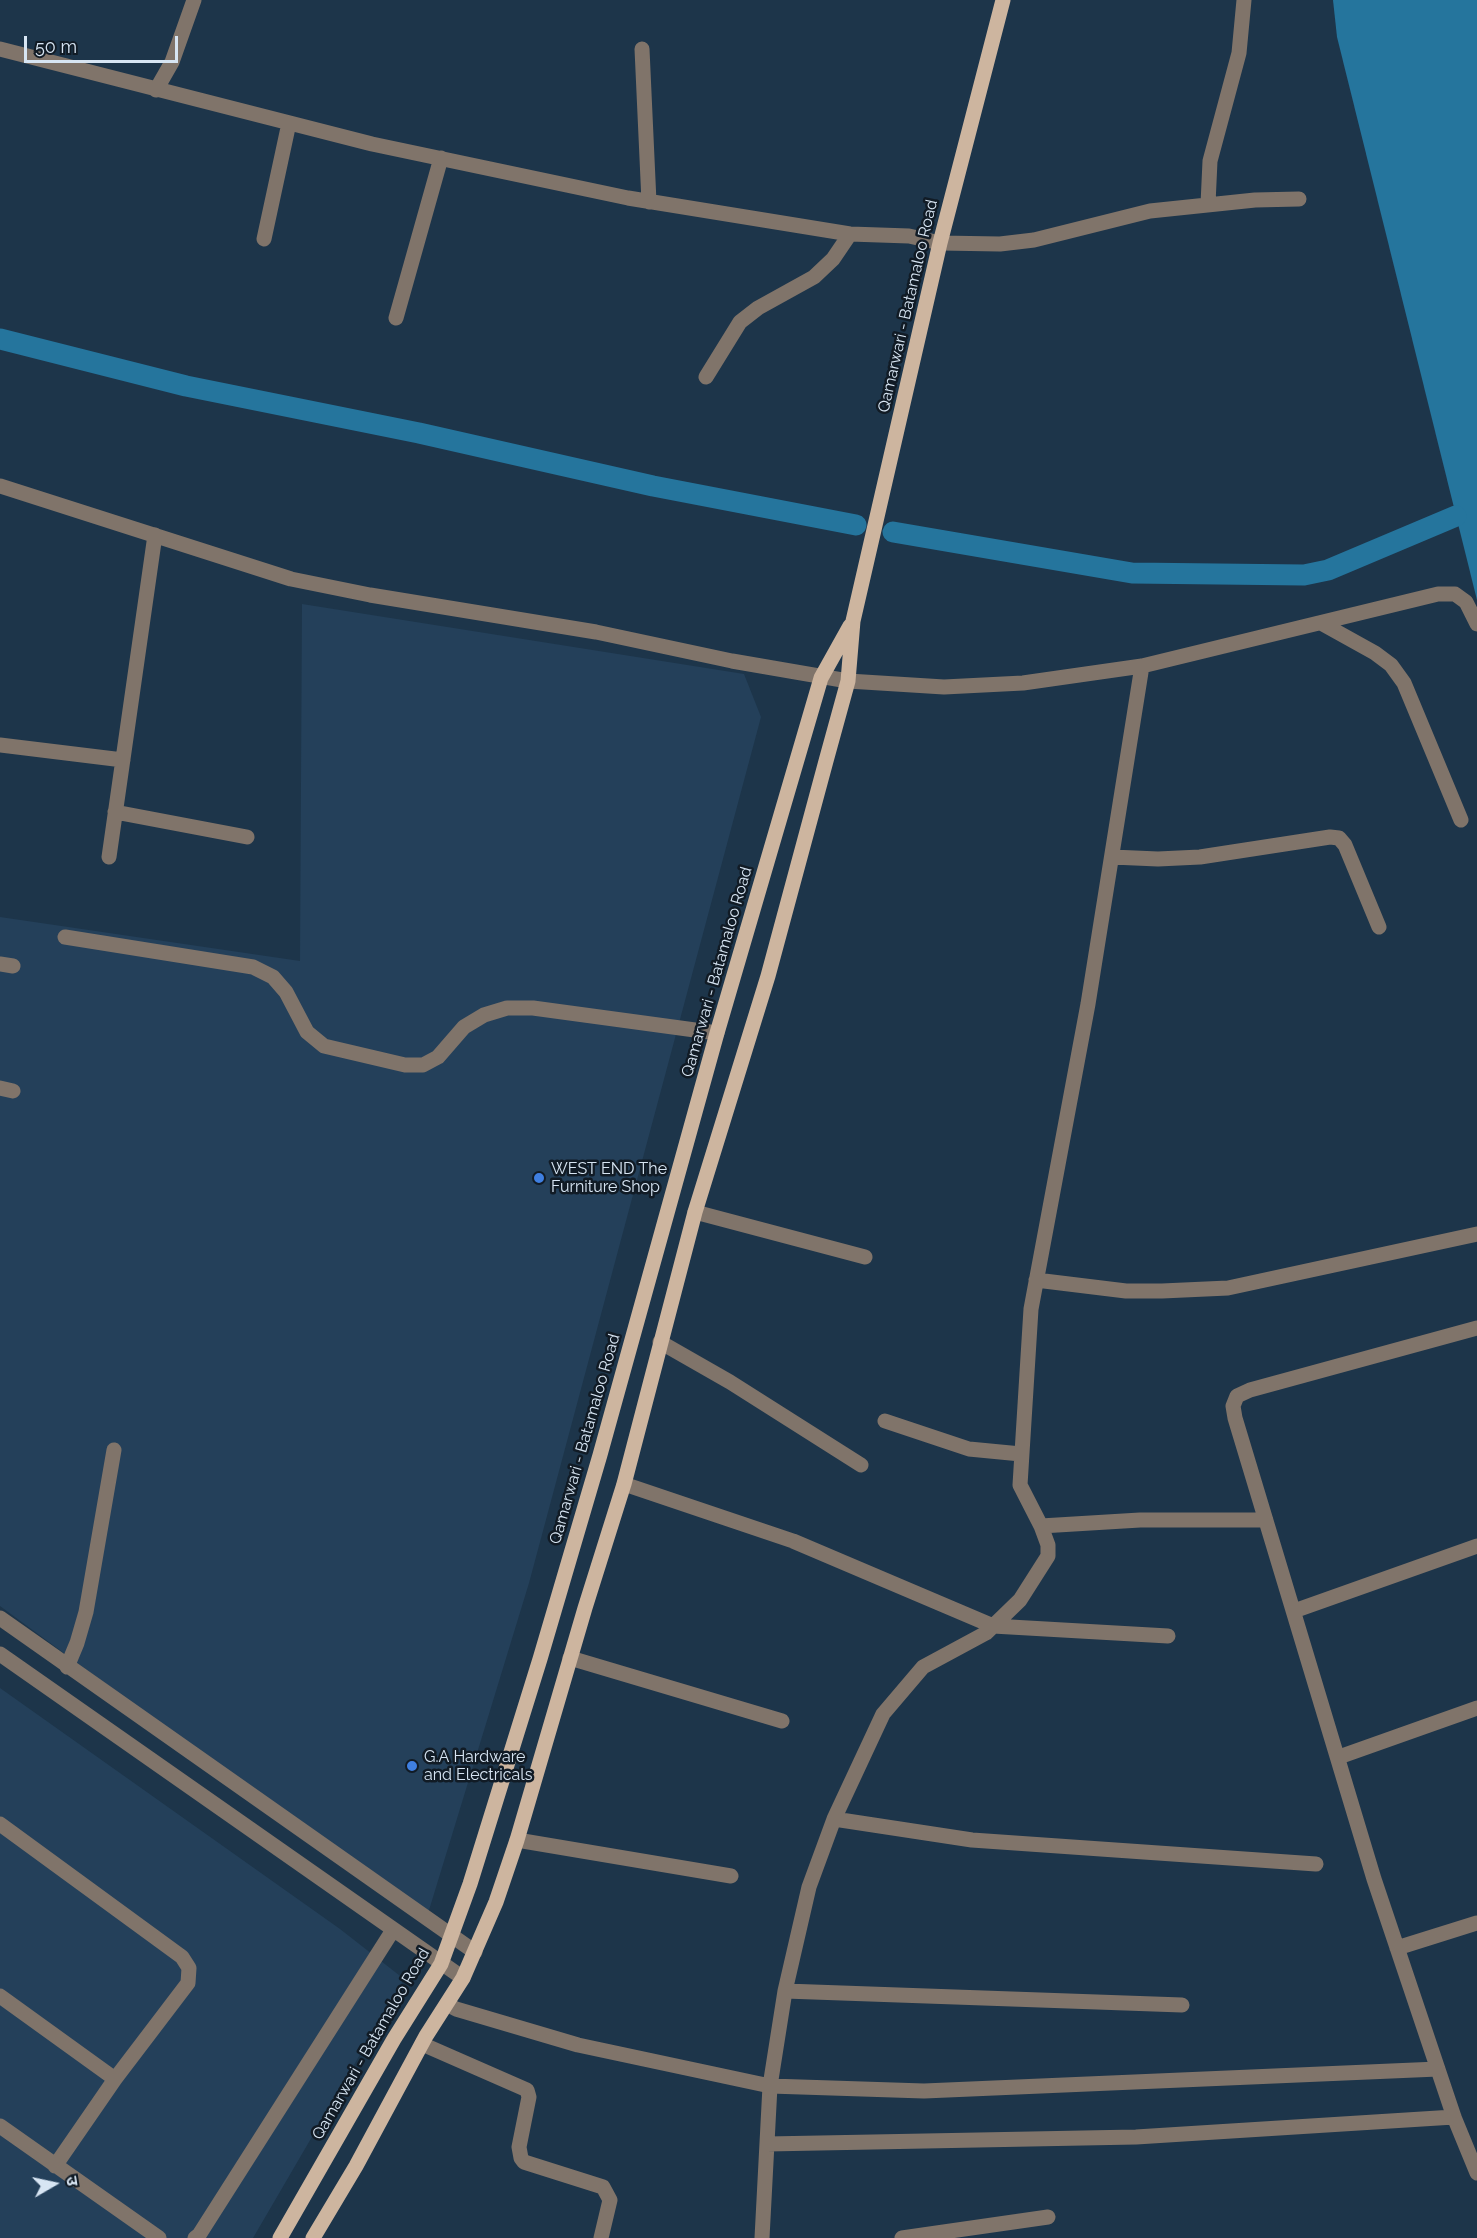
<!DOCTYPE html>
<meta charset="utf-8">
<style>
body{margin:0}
#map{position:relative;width:1477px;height:2238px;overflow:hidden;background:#1d354a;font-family:Raleway,"Noto Sans Devanagari",sans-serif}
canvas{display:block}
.north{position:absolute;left:24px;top:2154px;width:60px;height:60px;-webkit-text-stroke:4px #111b25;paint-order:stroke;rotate:81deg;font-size:16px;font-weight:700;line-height:24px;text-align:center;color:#d7e5f3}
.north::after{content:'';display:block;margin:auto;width:21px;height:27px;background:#d7e5f3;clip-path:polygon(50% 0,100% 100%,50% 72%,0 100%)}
.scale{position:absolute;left:24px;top:36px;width:154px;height:27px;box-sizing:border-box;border:3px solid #d7e5f3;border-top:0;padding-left:8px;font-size:18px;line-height:21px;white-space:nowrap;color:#d7e5f3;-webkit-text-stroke:4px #111b25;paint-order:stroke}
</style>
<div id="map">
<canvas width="1477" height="2238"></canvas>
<div class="north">उ</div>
<div class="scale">50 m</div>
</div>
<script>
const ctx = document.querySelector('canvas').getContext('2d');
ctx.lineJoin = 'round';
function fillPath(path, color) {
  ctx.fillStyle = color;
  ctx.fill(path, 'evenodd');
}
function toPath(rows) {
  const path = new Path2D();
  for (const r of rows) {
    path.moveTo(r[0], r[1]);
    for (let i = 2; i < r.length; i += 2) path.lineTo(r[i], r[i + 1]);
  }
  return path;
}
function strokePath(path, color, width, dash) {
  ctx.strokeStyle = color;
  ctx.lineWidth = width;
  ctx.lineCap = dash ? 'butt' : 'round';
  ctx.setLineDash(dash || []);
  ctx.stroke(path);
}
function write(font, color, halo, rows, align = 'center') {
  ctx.font = font + ' Raleway,sans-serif';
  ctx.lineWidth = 5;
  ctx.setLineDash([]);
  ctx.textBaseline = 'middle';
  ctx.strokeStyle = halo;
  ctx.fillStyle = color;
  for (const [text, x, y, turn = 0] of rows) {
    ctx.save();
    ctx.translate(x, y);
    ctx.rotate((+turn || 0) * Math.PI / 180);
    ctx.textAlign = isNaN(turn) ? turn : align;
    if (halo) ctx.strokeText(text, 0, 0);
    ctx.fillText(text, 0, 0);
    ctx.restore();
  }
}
fillPath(toPath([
 [302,604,744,674,761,717,529,1583,426,1920,0,1606,0,917,300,961],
 [0,1688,340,1929,404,1979,253,2238,0,2238]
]), '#24405a');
fillPath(toPath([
 [1333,0,1477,0,1477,600,1337,37]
]), '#25759d');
strokePath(toPath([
 [0,339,186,386,419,433,653,486,856,525],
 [893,532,1132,573,1304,575,1328,570,1456,516]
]), '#25759d', 21);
strokePath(toPath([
 [0,49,372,144,628,198,850,234,909,236,940,243,1000,244,1034,240,1150,211,1255,200,1299,199],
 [642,49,649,202],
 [156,90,172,62,194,0],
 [1208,204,1210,161,1239,53,1244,0],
 [264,239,289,123],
 [396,318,441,158],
 [706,377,740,322,758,308,814,277,833,259,850,234],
 [0,486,291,579,370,595,596,632,732,661,848,681,944,687,1023,683,1142,666,1438,594,1455,594,1466,602,1477,624],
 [1321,623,1375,653,1391,665,1404,683,1461,820],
 [0,745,123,760],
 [115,812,247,837],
 [109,857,155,535],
 [1112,857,1158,859,1200,857,1330,837,1339,838,1345,845,1379,927],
 [65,937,253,967,273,977,286,992,307,1032,324,1046,405,1065,423,1065,438,1057,464,1027,484,1015,507,1008,533,1008,717,1033],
 [0,964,13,966],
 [0,1088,13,1091],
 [695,1212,865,1257],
 [1036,1280,1126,1291,1162,1291,1228,1288,1477,1234],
 [1477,1328,1250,1390,1237,1396,1233,1406,1235,1418,1374,1879,1454,2117,1477,2173],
 [660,1342,730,1382,861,1465],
 [885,1421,969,1449,1021,1454],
 [624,1484,793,1541,993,1626,1168,1636],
 [1041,1526,1140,1520,1266,1520],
 [1294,1611,1477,1546],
 [0,1618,475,1952],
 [0,1654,463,1978],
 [570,1658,782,1721],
 [67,1667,77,1643,86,1612,114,1450],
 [1339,1757,1477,1708],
 [834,1819,972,1840,1316,1864],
 [0,1824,182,1957,189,1968,188,1983,115,2079,55,2166],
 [517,1840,731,1876],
 [1397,1948,1477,1923],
 [785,1991,1182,2005],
 [0,1996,115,2079],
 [447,2004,456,2009,578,2045,770,2086,924,2091,1438,2069],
 [422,2044,527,2090,529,2097,519,2147,521,2158,524,2162,603,2187,610,2200,601,2238],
 [0,2126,159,2238],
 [767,2144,1136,2137,1454,2117],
 [195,2238,199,2235,393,1930],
 [762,2238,770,2086,785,1991,809,1887,834,1819,883,1714,923,1667,986,1633,1020,1600,1048,1556,1048,1545,1041,1526,1020,1485,1031,1309,1088,1004,1142,666],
 [902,2238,1048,2217]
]), '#80746a', 15);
strokePath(toPath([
 [280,2238,394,2039,441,1964,470,1884,540,1659,600,1455,717,1033,821,678,850,626],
 [313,2238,356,2166,426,2036,463,1978,496,1902,517,1840,585,1608,624,1484,695,1212,768,976,826,761,848,681,853,621,940,243,1003,0]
]), '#cdb59f', 15);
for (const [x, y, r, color] of [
 [539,1178,6,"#3f7fe0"],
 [412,1766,6,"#3f7fe0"]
]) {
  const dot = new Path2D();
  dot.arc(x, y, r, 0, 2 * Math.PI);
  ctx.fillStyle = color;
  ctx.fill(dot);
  strokePath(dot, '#111b25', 2);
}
write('16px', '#d7e5f3', '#111b25', [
 ["Qamarwari - Batamaloo Road",908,306,-77],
 ["Qamarwari - Batamaloo Road",717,972,-74],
 ["Qamarwari - Batamaloo Road",585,1439,-74],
 ["Qamarwari - Batamaloo Road",371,2044,-60]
]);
write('16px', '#d7e5f3', '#111b25', [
 ["WEST END The",551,1169],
 ["Furniture Shop",551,1187],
 ["G.A Hardware",424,1757],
 ["and Electricals",424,1775]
], 'left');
</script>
